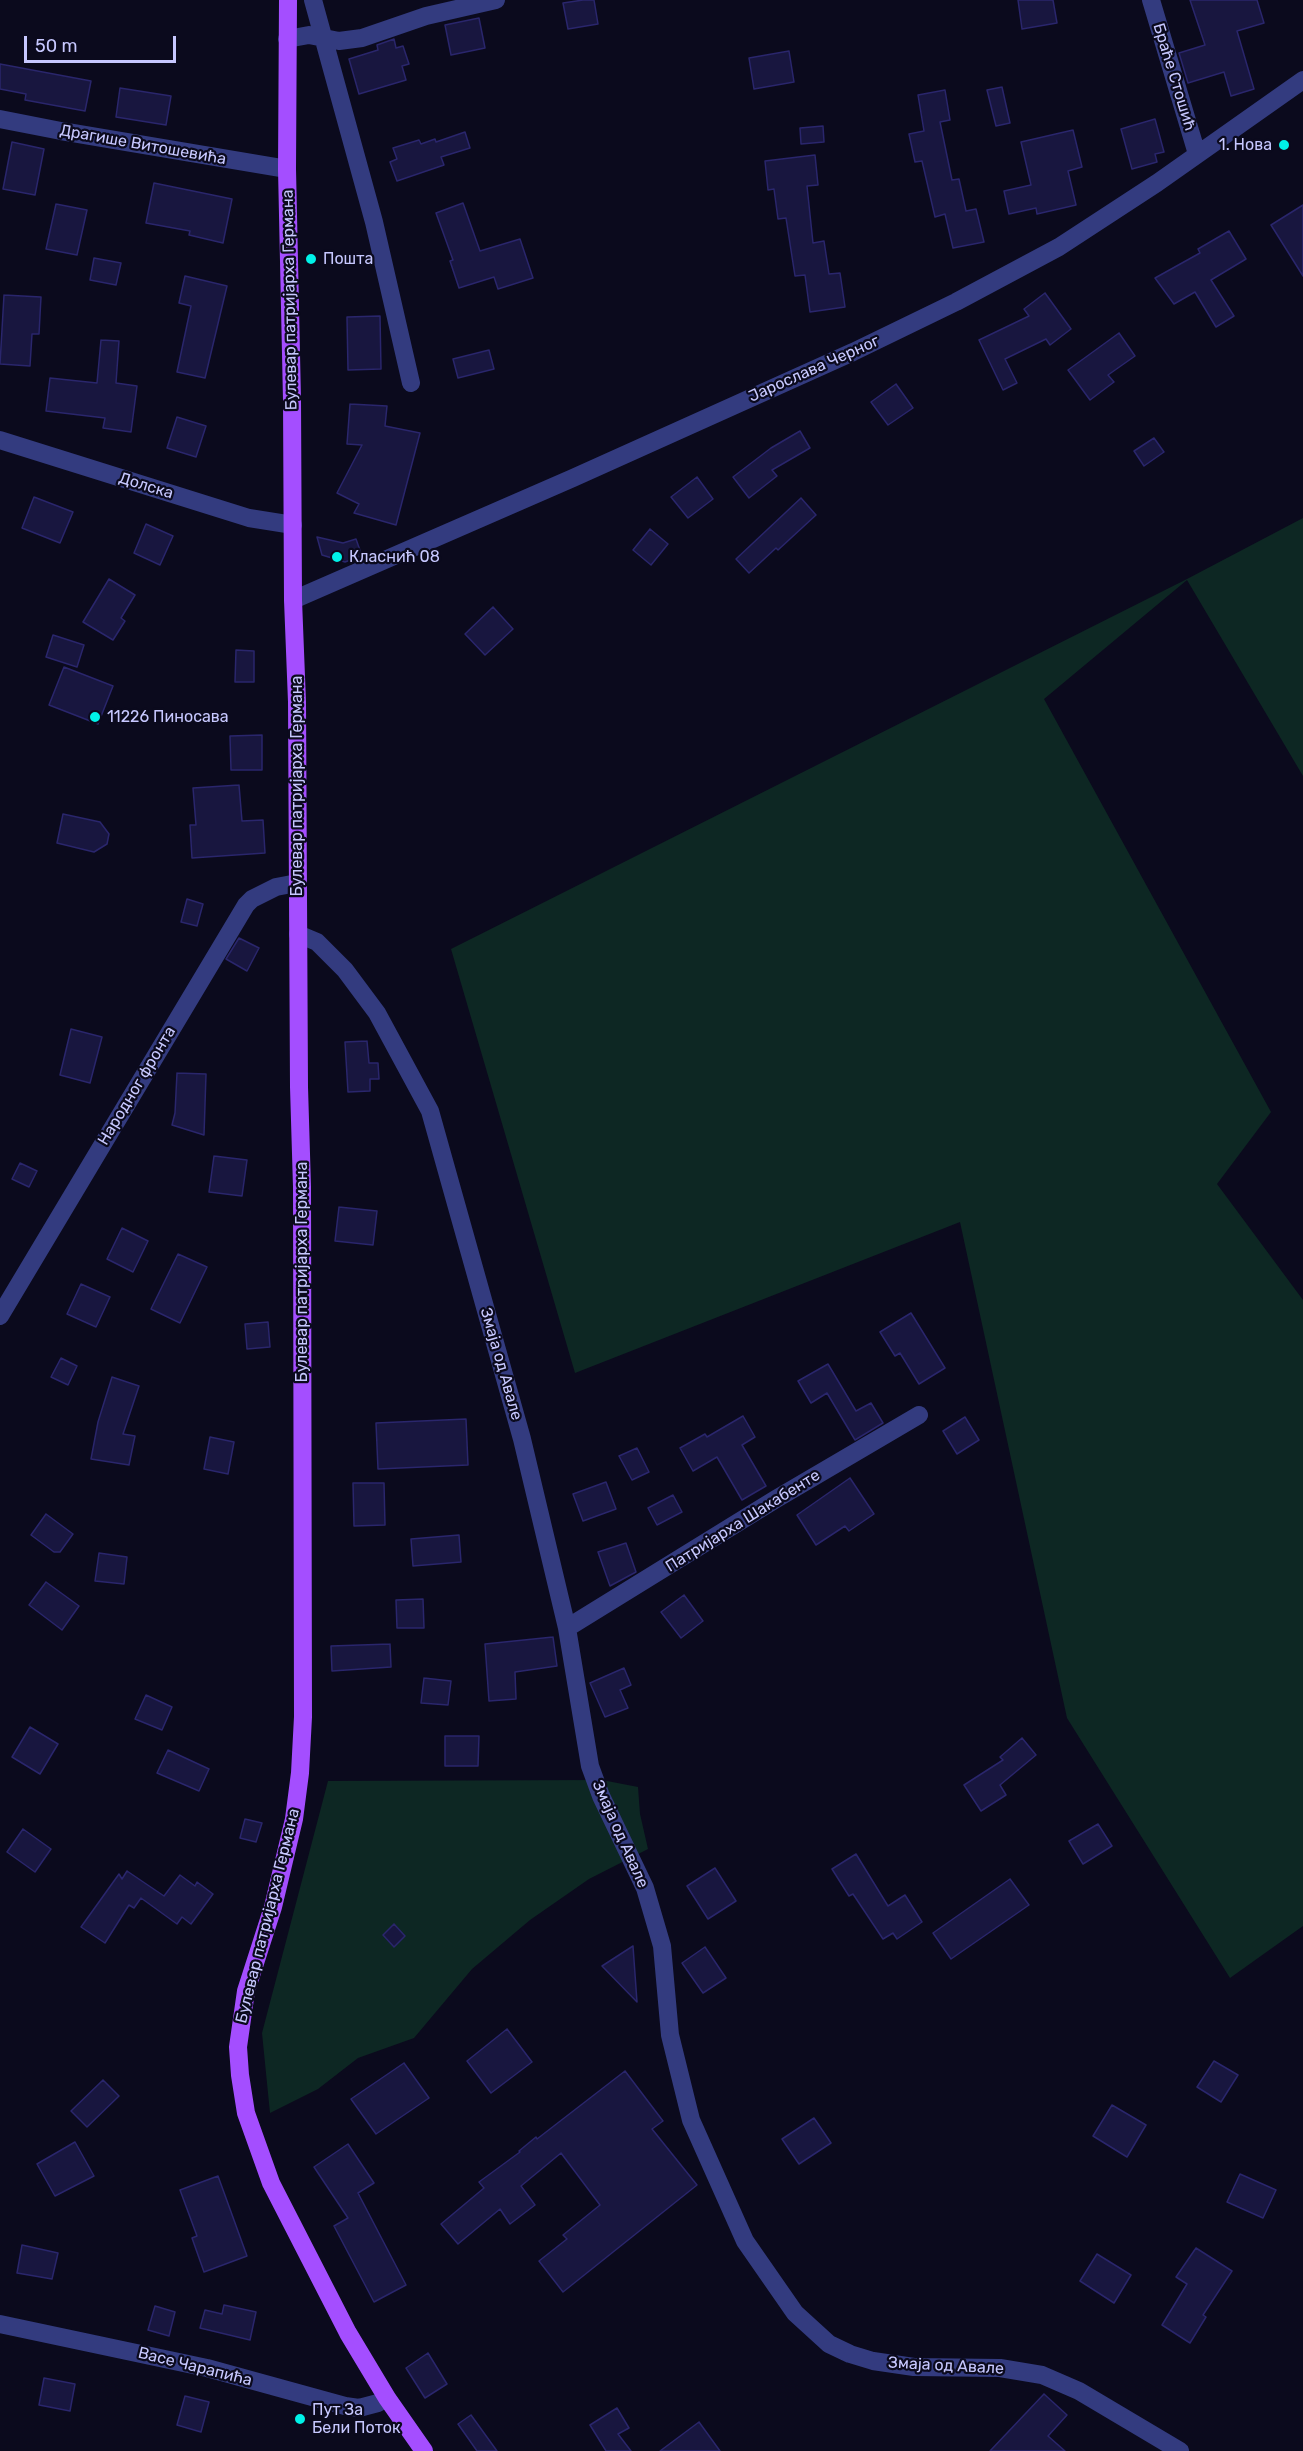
<!DOCTYPE html>
<meta charset="utf-8">
<style>
body{margin:0}
#map{position:relative;width:1303px;height:2451px;overflow:hidden;background:#0b0a1d;font-family:Rubik,sans-serif}
canvas{display:block}
.scale{position:absolute;left:24px;top:36px;width:152px;height:27px;box-sizing:border-box;border:3px solid #c7c8ff;border-top:0;padding-left:8px;font-size:18px;line-height:21px;white-space:nowrap;color:#c7c8ff;-webkit-text-stroke:4px #0b0a1d;paint-order:stroke}
</style>
<div id="map">
<canvas width="1303" height="2451"></canvas>
<div class="scale">50 m</div>
</div>
<script>
const ctx = document.querySelector('canvas').getContext('2d');
ctx.lineJoin = 'round';
function fillPath(path, color) {
  ctx.fillStyle = color;
  ctx.fill(path, 'evenodd');
}
function toPath(rows) {
  const path = new Path2D();
  for (const r of rows) {
    path.moveTo(r[0], r[1]);
    for (let i = 2; i < r.length; i += 2) path.lineTo(r[i], r[i + 1]);
  }
  return path;
}
function strokePath(path, color, width, dash) {
  ctx.strokeStyle = color;
  ctx.lineWidth = width;
  ctx.lineCap = dash ? 'butt' : 'round';
  ctx.setLineDash(dash || []);
  ctx.stroke(path);
}
function write(font, color, halo, rows, align = 'center') {
  ctx.font = font + ' Rubik,sans-serif';
  ctx.lineWidth = 4.5;
  ctx.setLineDash([]);
  ctx.textBaseline = 'middle';
  ctx.strokeStyle = halo;
  ctx.fillStyle = color;
  for (const [text, x, y, turn = 0] of rows) {
    ctx.save();
    ctx.translate(x, y);
    ctx.rotate((+turn || 0) * Math.PI / 180);
    ctx.textAlign = isNaN(turn) ? turn : align;
    if (halo) ctx.strokeText(text, 0, 0);
    ctx.fillText(text, 0, 0);
    ctx.restore();
  }
}
fillPath(toPath([
 [1303,518,1303,776,1187,580,1044,699,1271,1112,1217,1184,1303,1300,1303,1926,1230,1978,1067,1718,960,1222,575,1373,451,949,1187,579],
 [602,1780,638,1787,640,1814,648,1849,589,1879,530,1920,472,1969,414,2038,358,2058,318,2089,270,2113,262,2033,328,1781]
]), '#0d2723');
const building = toPath([
 [583,0,594,0,598,24,568,29,563,3,583,0],
 [1018,0,1053,0,1057,23,1022,29,1018,0],
 [1190,0,1257,0,1264,23,1237,31,1254,89,1231,96,1224,72,1188,83,1179,53,1205,45,1190,0],
 [479,18,485,48,451,55,445,25,479,18],
 [394,39,396,48,403,46,409,64,402,66,406,80,359,94,349,59,378,50,377,45,394,39],
 [789,51,794,82,754,89,749,58,789,51],
 [0,64,91,81,85,111,25,100,26,94,0,89,0,64],
 [1002,87,1010,123,996,126,987,90,1002,87],
 [120,88,171,96,166,125,116,117,120,88],
 [945,90,950,120,940,122,952,180,959,179,966,211,976,209,984,242,953,248,945,214,935,217,922,161,915,162,909,134,924,131,918,95,945,90],
 [1155,119,1164,152,1155,154,1157,162,1132,169,1121,129,1155,119],
 [823,126,824,142,801,144,800,128,823,126],
 [1073,130,1082,167,1068,171,1076,205,1037,214,1036,208,1009,214,1004,191,1031,185,1021,142,1073,130],
 [465,132,470,148,441,157,444,165,397,181,390,162,397,159,393,148,419,140,421,144,435,139,436,142,465,132],
 [12,142,44,149,35,195,3,189,12,142],
 [815,155,818,185,807,186,813,243,824,241,829,274,840,273,845,307,810,312,805,275,795,276,786,218,778,219,774,189,768,190,765,161,815,155],
 [154,183,232,199,223,243,189,235,190,231,146,223,154,183],
 [463,203,480,251,520,239,533,278,498,289,494,277,459,288,450,261,453,260,436,213,463,203],
 [56,204,87,210,77,255,46,249,56,204],
 [1303,205,1303,276,1271,225,1303,205],
 [1229,231,1246,259,1211,280,1234,316,1216,327,1195,292,1174,304,1155,278,1200,253,1198,249,1229,231],
 [94,258,121,263,116,285,90,280,94,258],
 [185,276,227,286,205,378,177,372,191,306,179,303,185,276],
 [1045,293,1071,329,1050,345,1046,339,1005,359,1017,383,1003,390,979,340,1029,316,1024,309,1045,293],
 [4,295,41,297,39,334,32,334,30,366,0,364,4,295],
 [380,316,381,369,348,370,347,317,380,316],
 [1119,333,1135,356,1108,375,1114,382,1090,400,1068,370,1119,333],
 [101,340,119,341,116,383,137,386,131,432,103,428,105,418,46,411,50,378,97,383,101,340],
 [489,350,494,369,458,378,453,359,489,350],
 [896,384,913,408,888,425,871,402,896,384],
 [350,404,387,406,385,426,420,433,396,525,354,513,359,504,337,493,362,445,347,444,350,404],
 [177,417,206,426,196,457,167,448,177,417],
 [800,431,810,448,772,470,777,476,749,498,733,477,771,448,800,431],
 [1154,438,1164,452,1144,466,1134,451,1154,438],
 [697,477,713,499,688,518,671,497,697,477],
 [34,497,73,512,60,543,22,528,34,497],
 [801,498,816,515,778,550,776,548,749,573,736,559,801,498],
 [146,524,173,536,160,565,134,553,146,524],
 [650,529,668,544,651,565,633,550,650,529],
 [317,537,343,543,356,539,362,556,345,562,322,555,317,537],
 [109,579,135,595,121,618,125,621,113,640,83,622,109,579],
 [493,607,513,629,485,655,465,634,493,607],
 [53,635,84,645,77,667,46,657,53,635],
 [236,650,254,651,254,682,235,682,236,650],
 [64,667,113,686,98,724,49,705,64,667],
 [262,735,262,770,231,770,230,736,262,735],
 [239,785,242,821,263,820,265,853,192,858,190,825,196,825,193,788,239,785],
 [63,814,100,822,109,834,107,844,94,852,57,843,63,814],
 [187,899,203,904,197,926,181,922,187,899],
 [239,938,259,948,247,971,226,959,239,938],
 [71,1029,102,1037,90,1083,60,1075,71,1029],
 [367,1041,369,1063,378,1063,379,1079,370,1079,370,1091,348,1092,345,1042,367,1041],
 [177,1073,206,1074,204,1135,172,1125,175,1113,177,1073],
 [214,1156,247,1160,242,1196,209,1192,214,1156],
 [20,1163,37,1171,29,1187,12,1179,20,1163],
 [339,1207,377,1211,373,1245,335,1241,339,1207],
 [122,1228,148,1241,133,1272,107,1259,122,1228],
 [178,1254,207,1267,180,1323,151,1309,178,1254],
 [81,1284,110,1297,96,1327,67,1314,81,1284],
 [911,1313,945,1368,919,1384,900,1353,895,1356,880,1332,911,1313],
 [268,1322,270,1347,247,1349,245,1324,268,1322],
 [61,1358,77,1366,68,1385,51,1377,61,1358],
 [828,1364,856,1411,871,1403,883,1423,855,1440,827,1393,811,1403,798,1381,828,1364],
 [112,1377,139,1386,123,1434,135,1436,129,1465,91,1459,98,1422,112,1377],
 [743,1416,755,1437,742,1445,766,1486,742,1500,717,1457,693,1471,680,1448,705,1434,707,1437,743,1416],
 [965,1417,979,1440,957,1454,943,1431,965,1417],
 [466,1419,468,1465,378,1469,376,1423,466,1419],
 [210,1437,234,1442,228,1474,204,1469,210,1437],
 [637,1448,649,1472,632,1480,619,1456,637,1448],
 [850,1478,874,1514,849,1531,845,1526,816,1545,797,1515,850,1478],
 [606,1482,616,1509,583,1521,573,1494,606,1482],
 [353,1483,384,1483,385,1525,354,1526,353,1483],
 [673,1495,682,1512,657,1525,648,1508,673,1495],
 [46,1514,73,1534,60,1552,54,1552,31,1535,46,1514],
 [459,1535,461,1562,413,1566,411,1539,459,1535],
 [626,1543,636,1572,610,1586,598,1552,626,1543],
 [99,1553,127,1557,124,1584,95,1581,99,1553],
 [46,1582,79,1606,62,1630,29,1605,46,1582],
 [684,1595,703,1621,681,1638,661,1612,684,1595],
 [423,1599,424,1628,397,1628,396,1600,423,1599],
 [553,1637,557,1666,515,1672,516,1699,489,1701,485,1644,553,1637],
 [390,1644,391,1667,332,1671,331,1646,390,1644],
 [624,1668,631,1685,620,1690,628,1708,605,1717,590,1683,624,1668],
 [424,1678,451,1681,448,1705,421,1703,424,1678],
 [146,1695,172,1707,162,1730,135,1719,146,1695],
 [30,1727,58,1744,40,1774,12,1757,30,1727],
 [445,1736,479,1736,478,1766,445,1766,445,1736],
 [1022,1738,1036,1755,1000,1785,1006,1795,981,1811,964,1785,1003,1760,1000,1757,1022,1738],
 [168,1750,209,1769,199,1791,157,1773,168,1750],
 [245,1819,262,1823,256,1842,240,1838,245,1819],
 [1098,1824,1112,1846,1083,1864,1069,1841,1098,1824],
 [23,1829,51,1849,35,1872,7,1852,23,1829],
 [856,1854,888,1906,905,1895,922,1922,897,1939,893,1933,883,1939,853,1894,849,1896,832,1869,856,1854],
 [715,1868,736,1901,708,1919,687,1886,715,1868],
 [127,1871,164,1896,180,1875,195,1886,197,1882,213,1894,191,1924,182,1917,177,1924,141,1898,134,1908,129,1905,105,1943,81,1927,119,1874,122,1879,127,1871],
 [1010,1879,1029,1905,951,1959,933,1933,1010,1879],
 [394,1924,405,1936,394,1947,383,1935,394,1924],
 [633,1946,637,2002,602,1966,633,1946],
 [705,1947,726,1978,703,1993,682,1963,705,1947],
 [507,2029,532,2062,491,2093,467,2061,507,2029],
 [1214,2061,1238,2075,1221,2102,1197,2087,1214,2061],
 [404,2063,429,2098,376,2134,351,2099,404,2063],
 [625,2071,663,2121,652,2129,697,2185,563,2292,539,2261,567,2239,563,2235,600,2205,561,2153,521,2186,535,2205,510,2224,500,2209,458,2244,441,2224,484,2188,479,2182,520,2152,519,2151,536,2137,537,2139,625,2071],
 [103,2080,119,2096,87,2127,71,2111,103,2080],
 [1112,2105,1146,2125,1127,2157,1093,2136,1112,2105],
 [814,2118,831,2143,799,2164,782,2139,814,2118],
 [75,2142,94,2176,55,2196,37,2164,75,2142],
 [348,2144,374,2183,358,2193,406,2285,374,2302,334,2226,348,2218,314,2167,348,2144],
 [1240,2174,1276,2190,1263,2218,1227,2202,1240,2174],
 [218,2176,247,2256,204,2272,192,2238,197,2236,180,2190,218,2176],
 [22,2245,58,2253,52,2279,17,2273,22,2245],
 [1196,2248,1232,2271,1203,2315,1206,2317,1190,2343,1162,2325,1187,2284,1176,2277,1196,2248],
 [1097,2254,1131,2275,1114,2303,1080,2281,1097,2254],
 [224,2305,256,2312,250,2340,200,2328,205,2310,222,2314,224,2305],
 [155,2306,175,2312,169,2336,148,2330,155,2306],
 [428,2353,447,2384,425,2398,406,2368,428,2353],
 [44,2378,75,2384,70,2411,39,2405,44,2378],
 [1044,2394,1067,2415,1048,2436,1065,2451,990,2451,1044,2394],
 [185,2396,209,2402,201,2432,177,2425,185,2396],
 [617,2408,629,2428,618,2434,631,2451,606,2451,590,2425,617,2408],
 [471,2415,497,2451,477,2451,458,2424,471,2415],
 [699,2422,720,2451,660,2451,699,2422]
]);
fillPath(building, '#18163f');
strokePath(building, '#2a266c', 1.5);
strokePath(toPath([
 [313,0,374,222,411,383],
 [1151,0,1197,154],
 [287,39,309,35,339,41,362,38,426,16,496,0],
 [0,119,61,131,287,169],
 [0,440,249,518,293,525],
 [293,600,573,478,853,352,956,302,1059,247,1157,183,1303,80],
 [298,934,317,942,345,970,377,1013,430,1111,522,1439,567,1628,590,1766,601,1796,645,1888,662,1946,670,2035,691,2120,745,2241,795,2313,829,2344,850,2354,873,2361,914,2367,1000,2368,1042,2375,1079,2391,1180,2451],
 [0,1316,246,905,252,899,276,887,297,883],
 [567,1628,776,1499,919,1415],
 [0,2324,207,2368,345,2406,359,2408,378,2403,387,2398]
]), '#333b7f', 18);
strokePath(toPath([
 [288,0,287,169,292,400,293,600,297,702,299,1087,302,1187,303,1717,300,1773,294,1819,273,1907,246,1991,238,2047,240,2075,246,2113,271,2183,348,2333,387,2398,424,2451]
]), '#a44eff', 18);
for (const [x, y, r, color] of [
 [1284,145,6,"#00f2e8"],
 [311,259,6,"#00f2e8"],
 [337,557,6,"#00f2e8"],
 [95,717,6,"#00f2e8"],
 [300,2419,6,"#00f2e8"]
]) {
  const dot = new Path2D();
  dot.arc(x, y, r, 0, 2 * Math.PI);
  ctx.fillStyle = color;
  ctx.fill(dot);
  strokePath(dot, '#0b0a1d', 2);
}
write('16px', '#c7c8ff', '#0b0a1d', [
 ["Браће Стошић",1174,77,73],
 ["Драгише Витошевића",143,145,10],
 ["Булевар патријарха Германа",290,300,-91],
 ["Јарослава Черног",814,369,-24],
 ["Долска",146,486,17],
 ["Булевар патријарха Германа",297,786,-90],
 ["Народног фронта",137,1086,-59],
 ["Булевар патријарха Германа",302,1272,-90],
 ["Змаја од Авале",501,1364,74],
 ["Патријарха Шакабенте",743,1521,-32],
 ["Змаја од Авале",620,1834,66],
 ["Булевар патријарха Германа",268,1916,-76],
 ["Змаја од Авале",946,2366,3],
 ["Васе Чарапића",195,2367,14]
]);
write('16px', '#c7c8ff', '#0b0a1d', [
 ["1. Нова",1272,145,"right"],
 ["Пошта",323,259],
 ["Класнић 08",349,557],
 ["11226 Пиносава",107,717],
 ["Пут За",312,2410],
 ["Бели Поток",312,2428]
], 'left');
</script>
